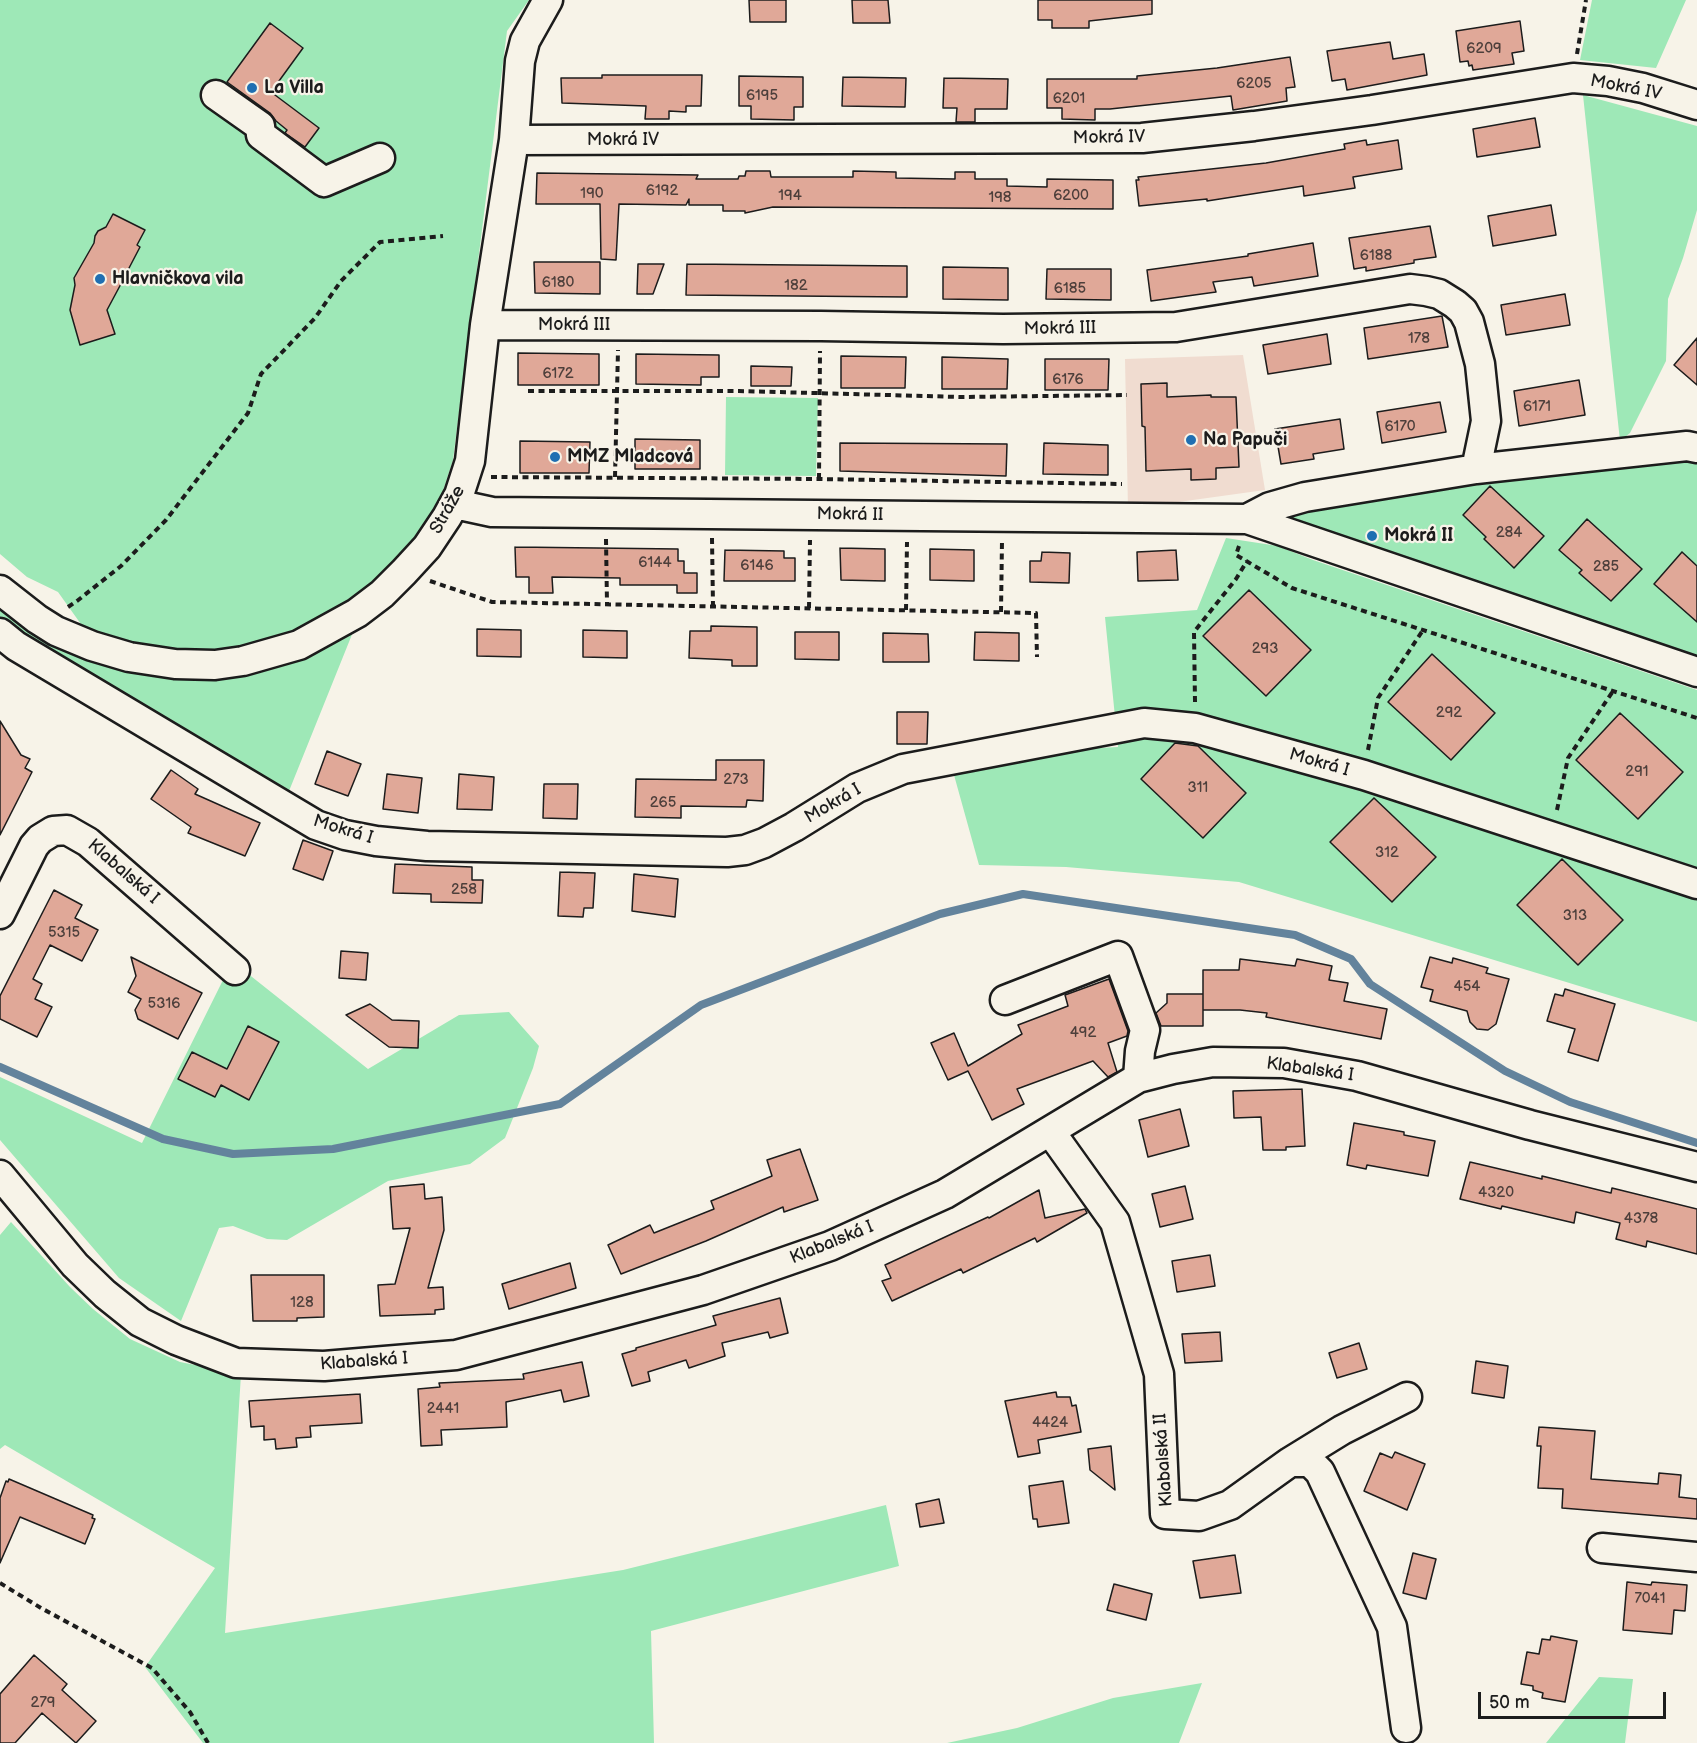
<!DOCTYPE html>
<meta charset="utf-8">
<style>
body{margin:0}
#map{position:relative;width:1697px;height:1743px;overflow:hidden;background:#f7f3e8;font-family:"Balsamiq Sans",sans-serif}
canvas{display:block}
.scale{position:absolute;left:1478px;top:1692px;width:188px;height:27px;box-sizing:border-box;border:3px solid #1c1c1c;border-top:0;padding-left:8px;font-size:18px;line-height:21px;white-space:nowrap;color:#1c1c1c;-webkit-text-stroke:4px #f7f3e8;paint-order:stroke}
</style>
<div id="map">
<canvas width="1697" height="1743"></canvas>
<div class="scale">50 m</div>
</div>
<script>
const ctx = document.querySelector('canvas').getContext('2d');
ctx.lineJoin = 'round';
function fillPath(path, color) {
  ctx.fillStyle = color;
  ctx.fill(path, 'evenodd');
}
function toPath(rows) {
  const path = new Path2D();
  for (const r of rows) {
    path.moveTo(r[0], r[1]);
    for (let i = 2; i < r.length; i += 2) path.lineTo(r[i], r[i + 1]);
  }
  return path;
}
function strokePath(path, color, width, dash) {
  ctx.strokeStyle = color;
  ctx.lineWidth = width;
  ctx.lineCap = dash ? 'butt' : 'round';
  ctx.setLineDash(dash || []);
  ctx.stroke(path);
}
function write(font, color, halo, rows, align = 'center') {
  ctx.font = font + ' "Balsamiq Sans",sans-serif';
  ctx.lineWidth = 4.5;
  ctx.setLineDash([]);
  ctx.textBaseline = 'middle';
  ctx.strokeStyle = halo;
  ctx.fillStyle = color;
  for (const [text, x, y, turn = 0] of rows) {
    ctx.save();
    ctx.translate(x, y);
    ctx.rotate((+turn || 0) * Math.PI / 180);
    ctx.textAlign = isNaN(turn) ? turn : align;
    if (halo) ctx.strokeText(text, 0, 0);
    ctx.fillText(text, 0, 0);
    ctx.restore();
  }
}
fillPath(toPath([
 [1243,355,1265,490,1128,509,1125,359]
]), '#f0dcd0');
fillPath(toPath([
 [0,0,529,0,507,31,453,460,442,494,427,525,395,566,351,603,304,631,254,648,207,655,160,654,88,634,58,592,27,577,0,554],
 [1592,0,1686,0,1656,68,1580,60],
 [1583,95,1697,126,1697,210,1683,258,1668,299,1666,361,1630,433,1620,441],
 [726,397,818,398,816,476,725,475],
 [1657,462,1697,463,1697,661,1284,523,1284,511,1360,496],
 [1226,538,1278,546,1313,560,1697,690,1697,1022,1239,882,1066,867,979,865,954,775,1078,749,1118,747,1105,617,1197,610],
 [0,604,90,657,283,662,353,632,287,796,0,622],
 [242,969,368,1069,459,1015,509,1012,539,1046,533,1068,505,1138,470,1164,388,1181,287,1240,267,1239,233,1226,219,1228,181,1321,119,1278,0,1140,0,1077,142,1143,223,980,232,978],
 [11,1222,70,1287,93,1309,130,1339,180,1362,241,1374,225,1633,623,1570,886,1505,899,1566,651,1631,654,1743,203,1743,145,1667,215,1568,5,1445,0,1449,0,1235],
 [1599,1677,1633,1679,1625,1743,1546,1743],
 [1202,1683,1179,1743,947,1743,1017,1728,1113,1698]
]), '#9ee8b7');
strokePath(toPath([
 [0,1067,163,1139,233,1154,333,1149,560,1104,701,1005,940,914,1023,894,1295,935,1351,959,1370,984,1505,1071,1570,1102,1697,1143]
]), '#63839c', 8);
const building = toPath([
 [749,0,786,0,786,22,750,22,749,0],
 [852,0,888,0,890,23,853,23,852,0],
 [1038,0,1152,0,1152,14,1089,21,1089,28,1052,28,1052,20,1038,20,1038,0],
 [1520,21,1524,51,1512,53,1514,64,1473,70,1472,65,1469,66,1468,61,1460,62,1456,31,1520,21],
 [270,23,303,48,271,92,319,128,305,147,285,133,287,130,276,121,270,113,227,82,270,23],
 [1390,42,1393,59,1424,54,1427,75,1347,90,1345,79,1332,81,1327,51,1390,42],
 [1290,57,1295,87,1286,88,1287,101,1233,110,1231,96,1110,109,1095,109,1095,120,1062,119,1062,108,1047,108,1047,79,1137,79,1137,76,1217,68,1290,57],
 [602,75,702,75,701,106,686,106,686,112,669,111,669,119,645,119,646,106,562,103,561,78,602,78,602,75],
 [739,76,803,77,803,107,794,107,794,120,751,119,751,106,739,106,739,76],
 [843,77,906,78,905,107,842,106,843,77],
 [944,78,1008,79,1007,109,975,109,975,122,956,122,957,108,943,108,944,78],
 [1535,118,1540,147,1477,157,1473,129,1535,118],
 [1366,140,1367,145,1398,140,1402,169,1353,177,1355,188,1304,196,1303,186,1207,201,1207,199,1139,206,1136,180,1139,180,1138,177,1266,163,1345,149,1344,144,1366,140],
 [746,171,770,171,771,177,853,177,853,171,896,172,896,178,955,179,955,172,975,172,975,179,1007,179,1007,186,1047,187,1047,179,1113,180,1113,209,773,207,745,213,745,211,723,211,723,205,689,205,689,199,686,205,619,204,616,260,601,259,600,204,536,204,537,173,698,175,696,179,738,179,739,176,745,176,746,171],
 [1551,205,1556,235,1493,246,1488,216,1551,205],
 [113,214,145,230,137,245,140,247,128,270,127,278,122,282,107,310,115,334,80,345,70,310,75,285,74,278,94,243,95,236,98,231,106,227,113,214],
 [1430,226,1436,257,1414,260,1414,263,1366,271,1366,267,1354,269,1349,238,1430,226],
 [1313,243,1318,276,1254,286,1252,277,1213,282,1216,292,1151,301,1147,270,1248,256,1248,254,1313,243],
 [534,262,600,262,600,294,535,293,534,262],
 [638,264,664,264,653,294,637,294,638,264],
 [687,264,907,266,907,297,686,295,687,264],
 [943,267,1008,268,1008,300,943,299,943,267],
 [1047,269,1111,269,1111,300,1046,299,1047,269],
 [1565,294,1570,325,1506,335,1501,305,1565,294],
 [1442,316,1448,347,1368,359,1364,328,1442,316],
 [1327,334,1331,364,1268,374,1263,345,1327,334],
 [1697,338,1697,385,1674,365,1697,338],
 [518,353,599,354,599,385,518,385,518,353],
 [636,354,719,355,719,377,701,377,701,385,636,384,636,354],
 [841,356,906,357,905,388,841,388,841,356],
 [942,357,1008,359,1007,389,942,389,942,357],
 [1045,359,1109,359,1108,390,1045,390,1045,359],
 [751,366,792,367,791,386,751,386,751,366],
 [1579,380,1585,415,1519,426,1514,391,1579,380],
 [1167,383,1167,397,1211,395,1211,397,1236,397,1239,467,1216,468,1216,479,1191,480,1191,469,1146,471,1145,427,1142,426,1141,384,1167,383],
 [1440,402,1446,432,1382,443,1377,412,1440,402],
 [1340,419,1344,449,1313,454,1314,459,1281,464,1275,429,1340,419],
 [635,439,700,440,700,469,635,469,635,439],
 [520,441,590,442,589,473,520,473,520,441],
 [840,443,1007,444,1006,476,840,471,840,443],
 [1044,443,1108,445,1108,475,1043,474,1044,443],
 [1490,486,1544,536,1514,568,1484,539,1486,537,1463,515,1490,486],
 [1587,519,1642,569,1611,601,1579,573,1582,570,1559,550,1587,519],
 [515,547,678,549,678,561,684,561,684,573,697,573,697,593,677,593,677,585,620,585,620,578,552,577,553,593,529,593,529,577,516,577,515,547],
 [840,548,885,549,885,581,841,580,840,548],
 [930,549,974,550,974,581,930,580,930,549],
 [725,550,784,551,784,558,795,558,795,581,724,581,725,550],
 [1176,550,1178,580,1138,581,1137,552,1176,550],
 [1042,552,1070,553,1069,583,1030,582,1030,561,1041,561,1042,552],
 [1682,552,1697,566,1697,622,1654,584,1682,552],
 [1249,590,1311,650,1266,696,1203,636,1249,590],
 [711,626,757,627,757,666,732,666,732,660,689,658,690,631,711,631,711,626],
 [477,629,521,630,521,657,477,656,477,629],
 [583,630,627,631,627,658,583,657,583,630],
 [795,632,839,632,839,660,795,659,795,632],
 [975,632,1019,633,1019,661,974,660,975,632],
 [883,633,928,634,929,662,883,662,883,633],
 [1432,654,1495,713,1451,760,1388,702,1432,654],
 [897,712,928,712,927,744,897,744,897,712],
 [1620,713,1683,772,1638,819,1576,760,1620,713],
 [0,721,21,755,30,759,25,768,32,772,0,835,0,721],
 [1175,743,1198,746,1246,793,1203,838,1141,779,1175,743],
 [327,751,361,764,348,796,315,784,327,751],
 [716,760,764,760,763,801,747,800,746,807,681,806,681,818,635,817,636,779,716,780,716,760],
 [171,770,198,789,195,794,260,823,245,856,188,833,191,827,151,799,171,770],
 [387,774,422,778,418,813,383,809,387,774],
 [459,774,494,777,492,810,457,809,459,774],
 [544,784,578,784,577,819,543,818,544,784],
 [1374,798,1436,857,1392,902,1330,842,1374,798],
 [303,840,333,851,323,880,293,869,303,840],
 [1562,859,1623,920,1578,965,1517,905,1562,859],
 [395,864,472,867,472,880,483,880,482,903,431,902,431,894,393,893,395,864],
 [560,872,595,873,593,908,584,908,583,917,558,916,560,872],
 [634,874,678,879,675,917,632,911,634,874],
 [54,890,82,905,75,918,98,930,82,961,50,945,33,979,42,984,35,999,52,1007,37,1037,0,1019,0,996,54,890],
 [341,951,368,953,366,980,339,978,341,951],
 [131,957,202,993,178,1039,138,1019,135,1010,141,999,128,992,136,976,131,957],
 [1430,957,1452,963,1453,958,1488,968,1486,973,1509,979,1496,1024,1488,1030,1477,1029,1470,1022,1467,1011,1430,1001,1433,990,1421,987,1430,957],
 [1240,959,1295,966,1297,959,1332,966,1329,980,1348,983,1344,1001,1387,1009,1381,1039,1266,1017,1267,1013,1240,1010,1203,1010,1203,970,1239,970,1240,959],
 [1109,979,1128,1031,1127,1036,1108,1043,1117,1072,1108,1077,1093,1061,1017,1089,1024,1104,992,1120,968,1071,948,1080,931,1043,954,1033,968,1066,1022,1034,1018,1025,1068,1006,1065,995,1109,979],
 [1565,989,1615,1004,1598,1061,1568,1052,1575,1029,1547,1021,1555,994,1563,996,1565,989],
 [1167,994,1203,994,1203,1026,1161,1026,1156,1013,1167,1003,1167,994],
 [370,1004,392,1020,419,1021,418,1048,389,1047,346,1015,370,1004],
 [248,1026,279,1042,249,1100,221,1085,215,1097,178,1079,192,1052,227,1069,248,1026],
 [1302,1089,1305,1146,1286,1147,1286,1150,1263,1150,1261,1117,1234,1118,1233,1091,1302,1089],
 [1180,1109,1189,1146,1148,1157,1139,1120,1180,1109],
 [1354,1123,1404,1132,1404,1135,1435,1141,1428,1176,1367,1165,1366,1169,1347,1165,1354,1123],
 [800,1149,818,1200,784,1212,783,1207,706,1241,621,1274,608,1245,650,1225,654,1233,714,1209,711,1201,772,1176,767,1160,800,1149],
 [1470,1162,1542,1179,1542,1176,1611,1193,1612,1188,1697,1209,1697,1254,1647,1241,1646,1247,1616,1239,1620,1223,1576,1212,1574,1223,1502,1206,1501,1209,1460,1199,1470,1162],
 [424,1184,425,1199,442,1197,444,1230,428,1288,443,1287,444,1309,435,1310,435,1314,380,1316,378,1285,395,1284,410,1228,393,1229,390,1187,424,1184],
 [1185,1186,1193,1219,1160,1227,1152,1194,1185,1186],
 [1039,1190,1045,1218,1085,1209,1087,1213,1037,1242,1035,1238,963,1273,961,1269,892,1301,882,1281,891,1278,885,1265,988,1217,989,1218,1039,1190],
 [1210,1255,1215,1286,1177,1292,1172,1261,1210,1255],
 [570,1263,576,1288,509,1309,502,1284,570,1263],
 [251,1275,324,1275,324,1317,297,1318,297,1321,253,1321,251,1275],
 [780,1298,788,1333,770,1338,768,1332,722,1343,725,1356,689,1368,686,1360,648,1372,650,1381,632,1386,622,1354,636,1350,636,1348,716,1325,713,1316,780,1298],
 [1220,1332,1222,1361,1185,1363,1182,1334,1220,1332],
 [1359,1343,1367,1369,1337,1378,1329,1353,1359,1343],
 [1476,1361,1508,1366,1504,1398,1472,1393,1476,1361],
 [582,1362,589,1396,564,1402,561,1390,506,1402,507,1427,441,1430,442,1445,421,1446,418,1389,440,1387,439,1383,524,1379,523,1374,582,1362],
 [1056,1392,1057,1397,1070,1397,1072,1406,1076,1405,1081,1432,1038,1440,1040,1453,1018,1457,1005,1401,1056,1392],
 [360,1394,362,1423,310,1426,311,1437,296,1438,297,1447,276,1449,275,1439,264,1440,264,1426,251,1427,249,1401,360,1394],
 [1539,1427,1595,1431,1591,1479,1658,1484,1659,1473,1681,1475,1679,1497,1697,1499,1697,1519,1562,1508,1563,1489,1538,1488,1541,1446,1537,1446,1539,1427],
 [1111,1446,1115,1490,1090,1470,1088,1449,1111,1446],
 [1395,1452,1425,1464,1407,1510,1364,1491,1380,1453,1392,1458,1395,1452],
 [9,1479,93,1515,92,1518,95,1519,85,1544,20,1517,0,1563,0,1498,6,1481,8,1482,9,1479],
 [1063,1481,1069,1523,1038,1527,1037,1519,1033,1519,1029,1486,1063,1481],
 [939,1499,944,1523,920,1527,916,1504,939,1499],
 [1413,1553,1436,1559,1426,1599,1403,1593,1413,1553],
 [1235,1555,1241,1593,1200,1598,1193,1561,1235,1555],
 [1627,1582,1651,1585,1652,1582,1687,1585,1685,1611,1674,1610,1672,1634,1623,1630,1627,1582],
 [1114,1584,1152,1594,1146,1620,1107,1610,1114,1584],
 [1551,1636,1577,1641,1565,1702,1542,1698,1543,1693,1533,1690,1533,1686,1521,1684,1527,1652,1539,1654,1542,1639,1550,1640,1551,1636],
 [34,1655,67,1684,62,1690,96,1721,76,1743,42,1713,15,1743,0,1743,0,1694,34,1655]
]);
fillPath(building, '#e0a898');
strokePath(building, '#1c1c1c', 1.5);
const minor = toPath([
 [216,95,260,126,261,135,324,182,380,158],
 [514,140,1142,138,1254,126,1372,110,1573,78,1608,81,1643,88,1697,105],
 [485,325,821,326,1003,329,1176,327,1410,289,1426,291,1439,294,1455,304,1463,311,1469,322,1480,364,1486,421,1476,469],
 [455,504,492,512,1247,519,1697,672],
 [1247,519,1270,507,1305,497,1476,469,1687,446,1697,448],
 [0,590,37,619,56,631,92,646,129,657,175,664,215,665,243,661,299,645,357,613,382,594,404,572,427,547,447,517,459,495,470,461,485,325,514,140,520,61,525,41,548,0],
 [0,633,16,646,316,825,345,835,376,841,427,846,727,852,745,850,764,843,794,827,857,788,903,769,1144,723,1195,728,1364,775,1697,884],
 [0,914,34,846,40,839,53,831,67,830,88,842,235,970],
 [1005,1000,1118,956,1145,1030,1140,1051,1138,1078],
 [1050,1131,1115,1222,1159,1374,1165,1514,1199,1516,1230,1505,1290,1462,1310,1462,1320,1472,1392,1627,1406,1728],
 [0,1175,75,1265,105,1294,140,1322,176,1340,236,1363,324,1366,456,1355,703,1290,830,1246,945,1194,1138,1078,1173,1069,1213,1062,1284,1063,1357,1076,1530,1125,1697,1167],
 [1290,1462,1342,1430,1407,1397],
 [1602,1548,1697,1557]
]);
strokePath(minor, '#1c1c1c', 33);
strokePath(toPath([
 [1577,54,1586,0],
 [528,391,739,391,961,397,1127,395],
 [491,477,819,479,1122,484],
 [615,477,618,350],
 [819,479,820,351],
 [712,538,713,606],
 [606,539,607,604],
 [1239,546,1236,555,1292,588,1697,718],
 [430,581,492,602,1036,613,1037,657],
 [68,607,77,601,121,566,166,520,248,413,261,374,315,318,341,281,380,242,443,236],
 [809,608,810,540],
 [906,610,907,542],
 [1001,612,1002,541],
 [1195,702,1194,632,1236,579,1247,561],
 [1368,750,1378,698,1423,630],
 [1557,810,1568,758,1613,691],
 [0,1583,41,1608,152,1668,190,1712,208,1743]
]), '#1c1c1c', 4, [6, 4.5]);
strokePath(minor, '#f7f3e8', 28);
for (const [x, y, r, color] of [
 [252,88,6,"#1f6fb2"],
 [100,279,6,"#1f6fb2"],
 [1191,440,6,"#1f6fb2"],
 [555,457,6,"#1f6fb2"],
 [1372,536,6,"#1f6fb2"]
]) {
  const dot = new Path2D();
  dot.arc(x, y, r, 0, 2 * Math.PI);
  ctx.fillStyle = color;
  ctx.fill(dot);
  strokePath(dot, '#f7f3e8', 2);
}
write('15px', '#4d3f3b', null, [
 ["6209",1484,49],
 ["6205",1254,84],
 ["6195",762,96],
 ["6201",1069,99],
 ["6192",662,191],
 ["190",592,194],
 ["194",790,196],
 ["6200",1071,196],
 ["198",1000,198],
 ["6188",1376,256],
 ["6180",558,283],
 ["182",796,286],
 ["6185",1070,289],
 ["178",1419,339],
 ["6172",558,374],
 ["6176",1068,380],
 ["6171",1537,407],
 ["6170",1400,427],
 ["284",1509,533],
 ["6144",655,563],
 ["6146",757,566],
 ["285",1606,567],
 ["293",1265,649],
 ["292",1449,713],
 ["291",1637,772],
 ["273",736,780],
 ["311",1198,788],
 ["265",663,803],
 ["312",1387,853],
 ["258",464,890],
 ["313",1575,916],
 ["5315",64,933],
 ["454",1467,987],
 ["5316",164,1004],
 ["492",1083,1033],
 ["4320",1496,1193],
 ["4378",1641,1219],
 ["128",302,1303],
 ["2441",443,1409],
 ["4424",1050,1423],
 ["7041",1650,1599],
 ["279",43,1703]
]);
write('bold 18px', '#1c1c1c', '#f7f3e8', [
 ["La Villa",264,88],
 ["Hlavničkova vila",112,279],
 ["Na Papuči",1203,440],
 ["MMZ Mladcová",567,457],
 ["Mokrá II",1384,536]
], 'left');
write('18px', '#1c1c1c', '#f7f3e8', [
 ["Mokrá IV",1626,88,11],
 ["Mokrá IV",1109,138,-1],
 ["Mokrá IV",623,140],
 ["Mokrá III",574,325],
 ["Mokrá III",1060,329,-1],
 ["Stráže",448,510,-61],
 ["Mokrá II",850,515,1],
 ["Mokrá I",1319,763,16],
 ["Mokrá I",833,804,-30],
 ["Mokrá I",343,830,17],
 ["Klabalská I",123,872,41],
 ["Klabalská I",1310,1070,8],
 ["Klabalská I",832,1243,-22],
 ["Klabalská I",364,1362,-4],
 ["Klabalská II",1164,1460,-94]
]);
</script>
